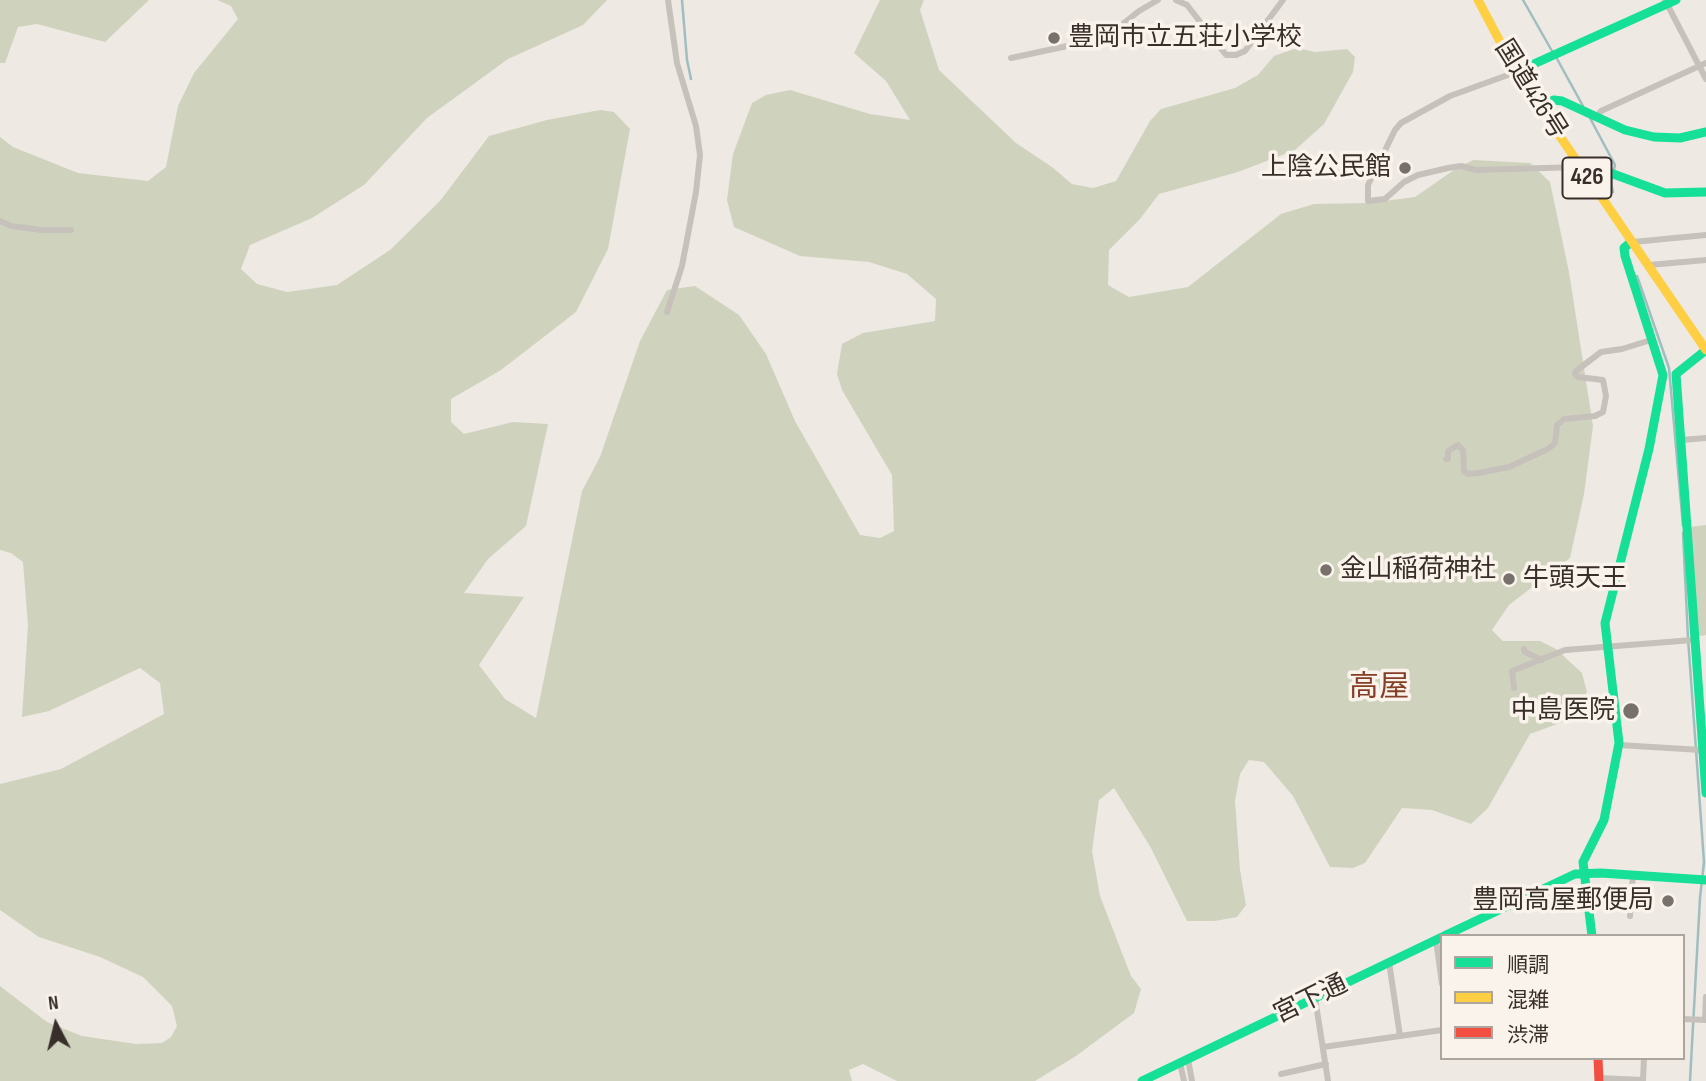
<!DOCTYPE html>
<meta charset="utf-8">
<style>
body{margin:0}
#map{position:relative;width:1706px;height:1081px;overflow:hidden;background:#eee9e3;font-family:"Sofia Sans Condensed","Noto Sans JP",sans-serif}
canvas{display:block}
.legend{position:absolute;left:1440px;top:934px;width:245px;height:126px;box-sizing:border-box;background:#faf3eb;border:2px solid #aca59e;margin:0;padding:9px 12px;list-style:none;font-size:21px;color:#382f2a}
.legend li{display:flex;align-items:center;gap:14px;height:35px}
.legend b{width:35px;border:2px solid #aca59e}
.north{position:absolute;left:21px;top:990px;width:70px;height:70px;-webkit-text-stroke:5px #faf3eb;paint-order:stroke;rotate:353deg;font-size:19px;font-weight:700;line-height:28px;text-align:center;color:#382f2a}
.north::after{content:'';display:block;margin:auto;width:24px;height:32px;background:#382f2a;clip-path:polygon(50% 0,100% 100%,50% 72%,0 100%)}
</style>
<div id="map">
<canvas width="1706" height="1081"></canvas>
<ul class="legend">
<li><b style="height:9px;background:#16e098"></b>順調</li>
<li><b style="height:9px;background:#ffcf43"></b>混雑</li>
<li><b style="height:9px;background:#f24e42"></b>渋滞</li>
</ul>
<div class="north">N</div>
</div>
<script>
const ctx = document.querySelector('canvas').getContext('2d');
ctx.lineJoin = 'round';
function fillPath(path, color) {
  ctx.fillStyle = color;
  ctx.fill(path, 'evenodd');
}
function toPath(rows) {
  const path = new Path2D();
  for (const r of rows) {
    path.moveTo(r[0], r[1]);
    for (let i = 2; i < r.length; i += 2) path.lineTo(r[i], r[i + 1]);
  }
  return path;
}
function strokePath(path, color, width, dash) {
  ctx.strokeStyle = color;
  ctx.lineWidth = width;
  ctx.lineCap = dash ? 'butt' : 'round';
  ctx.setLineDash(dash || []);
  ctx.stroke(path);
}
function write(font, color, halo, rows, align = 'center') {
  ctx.font = font + ' "Sofia Sans Condensed","Noto Sans JP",sans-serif';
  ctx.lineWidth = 7;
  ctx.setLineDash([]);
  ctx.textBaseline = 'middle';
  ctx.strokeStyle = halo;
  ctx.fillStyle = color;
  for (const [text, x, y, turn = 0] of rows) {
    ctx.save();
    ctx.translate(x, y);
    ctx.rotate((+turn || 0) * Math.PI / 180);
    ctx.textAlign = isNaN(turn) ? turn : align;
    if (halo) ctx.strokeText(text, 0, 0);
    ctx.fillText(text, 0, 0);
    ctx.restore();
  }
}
fillPath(toPath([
 [0,0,149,0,105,42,37,24,18,27,5,63,0,63],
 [217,0,607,0,583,25,508,59,427,118,364,185,312,218,250,245,241,269,257,284,287,292,337,285,390,250,440,201,489,136,547,120,600,110,614,112,630,129,608,249,576,312,501,370,451,399,451,422,464,434,513,422,548,424,526,526,488,559,464,593,524,597,479,665,505,699,536,718,582,491,600,457,640,341,667,290,695,286,739,315,766,354,795,421,860,535,880,538,894,531,892,475,842,390,837,374,842,344,863,333,935,321,936,299,907,274,869,262,800,256,734,227,727,200,733,154,752,103,766,95,790,90,870,114,910,120,886,81,854,53,880,0,924,0,920,10,939,70,1016,143,1052,167,1072,184,1093,188,1116,181,1150,121,1161,109,1235,88,1258,75,1274,56,1297,48,1315,52,1347,49,1355,57,1353,72,1324,124,1295,150,1238,172,1159,194,1140,219,1109,250,1108,285,1129,297,1188,287,1281,214,1314,204,1369,203,1415,197,1454,170,1473,160,1530,163,1550,182,1569,272,1593,426,1584,494,1570,558,1509,605,1492,630,1503,641,1540,641,1556,649,1582,673,1587,692,1568,720,1530,734,1488,808,1471,824,1432,810,1402,808,1365,863,1353,868,1330,867,1293,796,1264,762,1249,760,1240,774,1235,801,1240,870,1246,905,1237,917,1215,921,1187,921,1151,848,1114,788,1099,800,1092,851,1100,896,1131,976,1141,989,1134,1013,1076,1056,1035,1081,897,1081,863,1064,849,1070,852,1081,0,1081,0,986,47,1022,82,1036,136,1044,162,1043,171,1037,177,1026,172,1006,143,977,100,957,39,937,0,910,0,784,61,769,164,714,160,683,140,668,49,711,22,717,28,625,23,562,11,553,0,550,0,137,13,147,78,173,148,181,166,167,178,106,194,73,238,19,231,6],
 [1706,525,1706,635,1701,636,1697,633,1690,527]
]), '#cfd3be');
strokePath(toPath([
 [682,0,687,60,691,79],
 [1523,0,1552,51],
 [1556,57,1583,106],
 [1590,118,1615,165,1611,183,1613,192],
 [1637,276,1669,368,1683,526],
 [1683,533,1688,638,1704,862,1700,898,1690,1081]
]), '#a0bebf', 2.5);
strokePath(toPath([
 [1176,0,1187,5,1226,55,1236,55,1245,51,1283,0],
 [1665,0,1706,79],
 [1011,58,1105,38,1139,11,1158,0],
 [1516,72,1450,96,1401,123,1395,130,1368,185,1368,201,1385,199,1404,182,1418,175,1448,168,1461,166,1476,170,1579,167],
 [1597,117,1601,111,1706,63],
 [0,221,11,226,42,230,71,230],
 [1633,242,1706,235],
 [1649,265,1706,260],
 [667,312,682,266,696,192,700,155,696,126,677,63,668,0],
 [1681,440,1706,438],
 [1446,459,1448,459,1448,451,1458,445,1463,450,1464,471,1468,474,1478,473,1509,467,1548,449,1555,443,1557,425,1564,419,1595,416,1603,412,1606,396,1603,380,1578,377,1575,374,1576,371,1601,352,1622,349,1651,340],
 [1524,649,1525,652,1542,660],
 [1514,688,1512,671,1565,650,1693,640],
 [1619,745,1701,750],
 [1630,916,1633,875],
 [1436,940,1442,984],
 [1389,962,1400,1036],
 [1315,998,1328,1081],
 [1683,1019,1706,1020],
 [1705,1020,1706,997],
 [1323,1047,1442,1030],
 [1188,1059,1192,1081],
 [1180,1063,1184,1081],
 [1281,1074,1326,1064],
 [1599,1078,1643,1080,1644,1058]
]), '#c7c1bc', 6);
strokePath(toPath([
 [1516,72,1676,0],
 [1539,106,1554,100,1562,101,1625,130,1654,137,1680,138,1706,132],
 [1588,180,1605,171,1665,193,1706,192],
 [1706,350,1676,374,1706,793],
 [1444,936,1575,874,1601,873,1706,880],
 [1592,936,1583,862,1604,820,1619,743,1605,623,1649,449,1663,375,1625,256,1624,248,1631,242],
 [1142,1081,1442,937]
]), '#16e098', 9);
strokePath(toPath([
 [1478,0,1516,72,1706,350]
]), '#ffcf43', 9);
strokePath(toPath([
 [1598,1058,1599,1081]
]), '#f24e42', 9);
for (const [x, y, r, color] of [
 [1054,38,7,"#78706b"],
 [1405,168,7,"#78706b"],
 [1326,570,7,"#78706b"],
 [1509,579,7,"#78706b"],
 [1631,711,9,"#78706b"],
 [1668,901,7,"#78706b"]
]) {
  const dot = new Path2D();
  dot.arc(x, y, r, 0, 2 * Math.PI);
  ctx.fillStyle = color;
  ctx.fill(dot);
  strokePath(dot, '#faf3eb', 2.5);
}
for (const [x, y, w] of [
 [1587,178,49]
]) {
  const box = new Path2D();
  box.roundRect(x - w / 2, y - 20.5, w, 41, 5);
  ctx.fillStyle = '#faf3eb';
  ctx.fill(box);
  strokePath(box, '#382f2a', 2);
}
write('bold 24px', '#382f2a', null, [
 ["426",1587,178]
]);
write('26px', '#382f2a', '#faf3eb', [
 ["豊岡市立五荘小学校",1068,38],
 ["上陰公民館",1391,168,"right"],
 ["金山稲荷神社",1340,570],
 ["牛頭天王",1523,579],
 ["中島医院",1615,711,"right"],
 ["豊岡高屋郵便局",1654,901,"right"]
], 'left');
write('26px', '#382f2a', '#faf3eb', [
 ["国道426号",1530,90,58],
 ["宮下通",1311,1000,-26]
]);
write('30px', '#853e25', '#faf3eb', [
 ["高屋",1379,688]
]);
</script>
